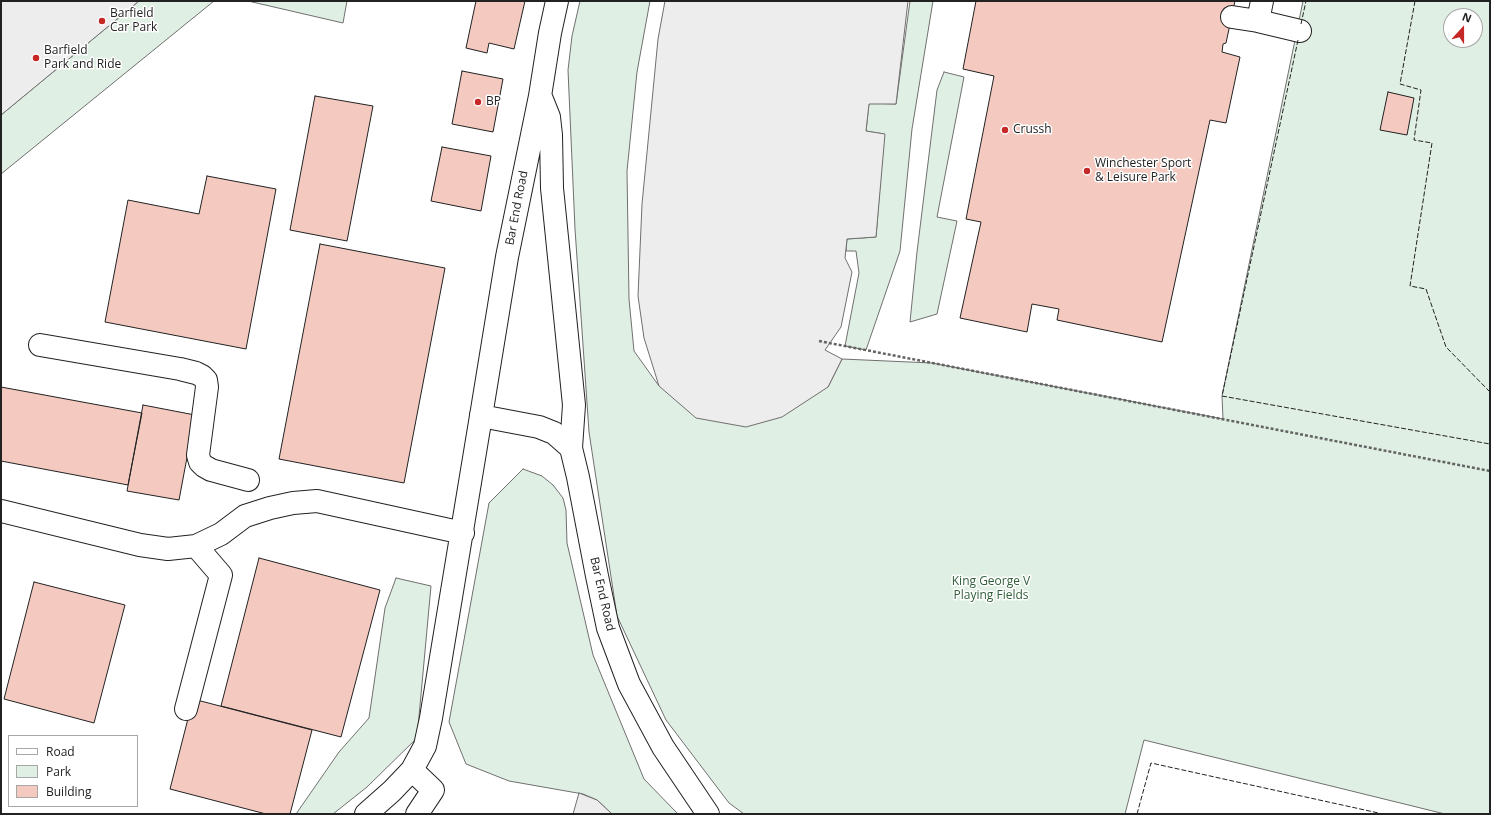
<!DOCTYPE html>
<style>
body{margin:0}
#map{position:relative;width:1491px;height:815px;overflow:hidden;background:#fff;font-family:"Open Sans",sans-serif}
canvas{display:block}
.frame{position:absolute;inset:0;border:2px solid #222;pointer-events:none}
.legend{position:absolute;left:8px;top:735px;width:130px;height:72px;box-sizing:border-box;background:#fff;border:1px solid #a7a7a7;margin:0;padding:5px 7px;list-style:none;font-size:12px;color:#222}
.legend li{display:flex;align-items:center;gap:8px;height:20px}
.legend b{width:20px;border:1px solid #a7a7a7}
.north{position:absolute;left:1443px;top:8px;width:40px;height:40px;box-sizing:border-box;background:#fff;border:1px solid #a7a7a7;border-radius:50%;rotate:21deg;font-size:11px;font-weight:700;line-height:16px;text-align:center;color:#222}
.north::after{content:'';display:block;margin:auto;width:14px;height:18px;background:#c62828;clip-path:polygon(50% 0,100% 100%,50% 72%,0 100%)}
</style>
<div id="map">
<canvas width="1491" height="815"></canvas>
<div class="frame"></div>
<ul class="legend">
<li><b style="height:5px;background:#fff"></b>Road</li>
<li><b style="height:11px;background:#e0efe3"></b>Park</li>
<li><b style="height:11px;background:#f3c9c0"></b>Building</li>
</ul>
<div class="north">N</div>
</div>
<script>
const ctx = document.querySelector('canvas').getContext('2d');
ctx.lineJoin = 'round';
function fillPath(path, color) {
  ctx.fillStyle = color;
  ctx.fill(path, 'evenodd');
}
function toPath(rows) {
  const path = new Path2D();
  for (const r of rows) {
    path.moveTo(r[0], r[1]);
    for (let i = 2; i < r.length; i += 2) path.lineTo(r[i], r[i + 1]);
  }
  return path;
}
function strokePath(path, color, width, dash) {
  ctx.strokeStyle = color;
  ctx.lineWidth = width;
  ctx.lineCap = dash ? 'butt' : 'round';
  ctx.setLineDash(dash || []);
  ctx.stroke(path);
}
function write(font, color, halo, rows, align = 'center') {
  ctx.font = font + ' "Open Sans",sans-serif';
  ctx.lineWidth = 3;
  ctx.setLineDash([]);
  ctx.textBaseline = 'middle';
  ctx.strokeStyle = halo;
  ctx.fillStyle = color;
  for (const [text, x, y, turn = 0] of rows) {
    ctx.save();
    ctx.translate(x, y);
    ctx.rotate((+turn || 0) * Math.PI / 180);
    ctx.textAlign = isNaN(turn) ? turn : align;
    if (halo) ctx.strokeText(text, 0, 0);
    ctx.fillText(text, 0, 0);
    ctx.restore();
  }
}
const green = toPath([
 [139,1,214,1,1,174,1,115,139,1],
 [248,1,347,1,343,23,248,1],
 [580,1,650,1,637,72,627,171,629,299,634,351,659,386,828,387,842,359,932,363,1223,419,1222,396,1303,1,1490,1,1490,814,1445,814,1144,740,1125,814,744,814,729,803,666,720,617,616,589,432,575,229,568,70,572,36,580,1],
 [1451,16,1475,16,1475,40,1451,40,1451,16],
 [910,1,933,1,912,129,900,251,866,350,845,346,859,273,856,251,846,251,847,239,876,237,884,134,866,131,869,103,896,104,910,1],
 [944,72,964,77,937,217,957,221,937,314,910,322,917,252,937,90,944,72],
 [523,469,542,476,553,485,563,498,566,510,567,543,593,655,644,779,678,814,612,814,597,800,583,794,509,781,466,764,449,722,489,503,523,469],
 [396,578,431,586,417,738,367,787,333,814,296,814,339,752,369,718,385,608,396,578]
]);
fillPath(green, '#e0efe3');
strokePath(green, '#6f6f6f', 1);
const parking = toPath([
 [1,1,139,1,1,115,1,1],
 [665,1,908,1,896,104,869,104,866,131,885,134,876,237,847,239,845,258,852,272,841,327,825,350,842,359,828,387,782,417,746,427,696,418,659,386,644,338,638,296,642,204,658,39,665,1],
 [579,793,597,800,612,814,573,814,579,793]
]);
fillPath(parking, '#ededed');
strokePath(parking, '#6f6f6f', 1);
const building = toPath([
 [476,1,525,1,514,49,489,43,487,53,466,48,476,1],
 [976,1,1235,1,1226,43,1223,44,1222,52,1240,57,1226,123,1210,120,1162,342,1057,320,1059,309,1032,304,1027,332,960,318,981,222,966,219,994,76,963,69,976,1],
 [462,71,503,79,493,132,452,124,462,71],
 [1388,92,1414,98,1407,135,1380,130,1388,92],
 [315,96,373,106,347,241,290,230,315,96],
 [442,147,491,156,481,211,431,201,442,147],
 [207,176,276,189,246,349,105,322,128,200,199,214,207,176],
 [320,244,445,268,404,483,279,459,320,244],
 [1,387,142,413,128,485,1,461,1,387],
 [143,405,195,415,179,500,127,491,143,405],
 [259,558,380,590,341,737,221,706,259,558],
 [34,582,125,605,94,723,4,699,34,582],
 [193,699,312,730,290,814,266,814,170,789,193,699]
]);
fillPath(building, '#f3c9c0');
strokePath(building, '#222', 1);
const minor = toPath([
 [1232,17,1258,21,1300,31],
 [1258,21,1262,1],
 [40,345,180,369,196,373,202,376,206,380,207,387,198,455,200,462,204,466,211,470,248,480],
 [1,511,140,545,168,549,196,546,221,534,245,516,270,508,293,503,317,501,463,533],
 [186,709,221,575,196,546],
 [412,770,433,790,417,814],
 [366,814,392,791,412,770,425,746,431,718,481,416]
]);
const major = toPath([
 [557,1,550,33,540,96,507,257,481,416,539,427,554,433,571,448,578,477,597,576,608,628,629,684,663,747,708,814],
 [541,97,549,117,551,135,552,188,574,405,571,448]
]);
strokePath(minor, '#222', 24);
strokePath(major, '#222', 24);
strokePath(toPath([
 [819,341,1490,471]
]), '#646464', 2.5, [3, 2]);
strokePath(minor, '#fff', 22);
strokePath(major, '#fff', 22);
strokePath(toPath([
 [1415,1,1400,84,1421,90,1414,140,1432,143,1410,286,1426,289,1446,347,1490,392],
 [1301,24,1306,1],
 [1298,40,1222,396,1490,444],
 [1137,814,1151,763,1383,814]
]), '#222', 1, [5, 2]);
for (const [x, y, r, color] of [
 [102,21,4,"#c62828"],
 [36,58,4,"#c62828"],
 [478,102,4,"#c62828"],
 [1005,130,4,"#c62828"],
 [1087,171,4,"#c62828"]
]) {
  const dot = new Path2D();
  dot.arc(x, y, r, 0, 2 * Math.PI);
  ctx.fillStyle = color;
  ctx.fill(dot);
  strokePath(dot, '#fff', 1.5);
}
write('12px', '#222', '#fff', [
 ["Barfield",110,14],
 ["Car Park",110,28],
 ["Barfield",44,51],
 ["Park and Ride",44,65],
 ["BP",486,102],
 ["Crussh",1013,130],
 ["Winchester Sport",1095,164],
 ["& Leisure Park",1095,178]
], 'left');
write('12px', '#222', '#fff', [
 ["Bar End Road",517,208,-79],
 ["Bar End Road",602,594,77]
]);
write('12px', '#2f5e38', '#fff', [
 ["King George V",991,582],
 ["Playing Fields",991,596]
]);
</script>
